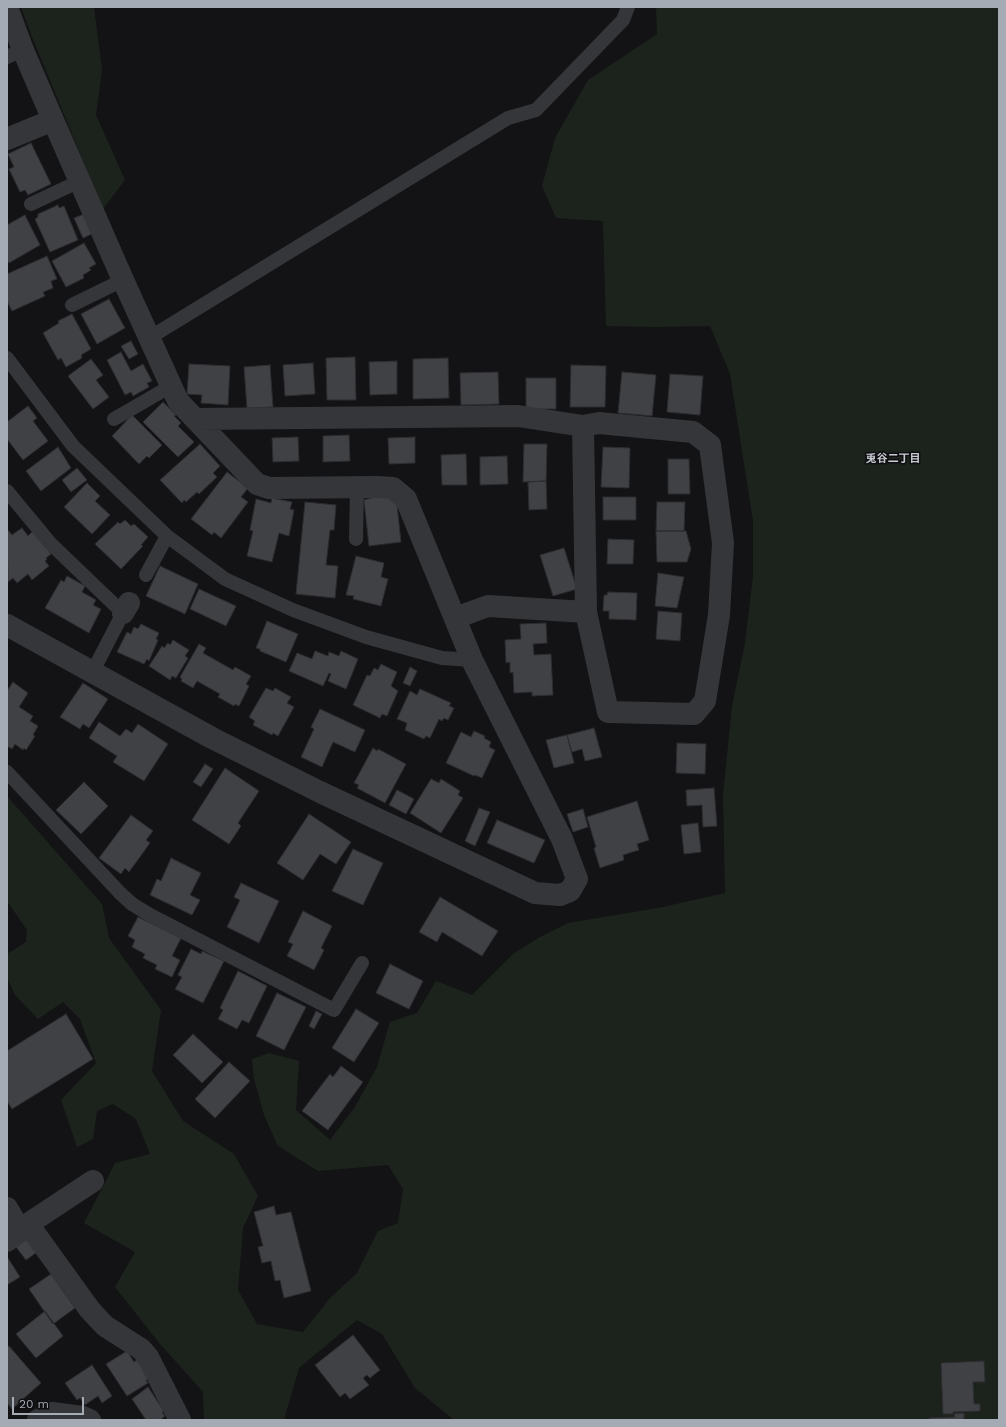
<!DOCTYPE html>
<meta charset="utf-8">
<style>
body{margin:0}
#map{position:relative;width:1006px;height:1427px;overflow:hidden;background:#131315;font-family:"Work Sans",sans-serif}
canvas{display:block}
.frame{position:absolute;inset:0;border:8px solid #a5abb5;pointer-events:none}
.scale{position:absolute;left:12px;top:1397px;width:72px;height:18px;box-sizing:border-box;border:2px solid #a5abb5;border-top:0;padding-left:5px;font-size:12px;line-height:14px;white-space:nowrap;color:#a5abb5;-webkit-text-stroke:3px #0e0e10;paint-order:stroke}
</style>
<div id="map">
<canvas width="1006" height="1427"></canvas>
<div class="frame"></div>
<div class="scale">20 m</div>
</div>
<script>
const ctx = document.querySelector('canvas').getContext('2d');
ctx.lineJoin = 'round';
function fillPath(path, color) {
  ctx.fillStyle = color;
  ctx.fill(path, 'evenodd');
}
function toPath(rows) {
  const path = new Path2D();
  for (const r of rows) {
    path.moveTo(r[0], r[1]);
    for (let i = 2; i < r.length; i += 2) path.lineTo(r[i], r[i + 1]);
  }
  return path;
}
function strokePath(path, color, width, dash) {
  ctx.strokeStyle = color;
  ctx.lineWidth = width;
  ctx.lineCap = dash ? 'butt' : 'round';
  ctx.setLineDash(dash || []);
  ctx.stroke(path);
}
function write(font, color, halo, rows, align = 'center') {
  ctx.font = font + ' "Work Sans","Noto Sans JP",sans-serif';
  ctx.lineWidth = 3;
  ctx.setLineDash([]);
  ctx.textBaseline = 'middle';
  ctx.strokeStyle = halo;
  ctx.fillStyle = color;
  for (const [text, x, y, turn = 0] of rows) {
    ctx.save();
    ctx.translate(x, y);
    ctx.rotate((+turn || 0) * Math.PI / 180);
    ctx.textAlign = isNaN(turn) ? turn : align;
    if (halo) ctx.strokeText(text, 0, 0);
    ctx.fillText(text, 0, 0);
    ctx.restore();
  }
}
fillPath(toPath([
 [21,7,94,7,102,70,96,115,125,180,103,209,32,37],
 [656,7,999,7,999,1420,454,1420,415,1388,382,1334,357,1320,299,1368,284,1420,204,1420,203,1392,160,1344,115,1287,135,1252,84,1223,115,1163,150,1154,136,1119,113,1104,97,1111,93,1139,77,1147,61,1100,96,1063,80,1019,63,1002,38,1019,15,995,7,978,7,954,26,942,27,930,7,901,7,796,102,904,109,938,161,1010,152,1071,183,1121,234,1154,258,1196,243,1228,238,1290,257,1324,303,1332,330,1298,357,1273,378,1231,398,1223,403,1189,388,1165,318,1171,278,1146,264,1115,254,1079,252,1059,269,1053,299,1061,296,1110,330,1140,355,1107,377,1067,390,1022,417,1013,436,981,472,995,513,954,540,937,568,923,658,908,725,893,723,795,732,706,745,643,753,576,753,521,730,374,710,326,656,327,606,326,603,221,556,218,542,186,555,138,588,80,657,34]
]), '#1c231c');
const building = toPath([
 [31,143,51,184,28,195,25,190,20,192,9,169,14,167,8,154,31,143],
 [58,205,59,208,64,206,78,240,50,252,35,219,38,217,38,214,58,205],
 [87,213,96,232,83,238,74,218,87,213],
 [25,215,40,245,9,263,7,260,7,225,25,215],
 [84,243,96,264,89,268,91,270,83,275,84,278,66,287,52,261,84,243],
 [47,256,57,279,51,281,53,288,43,292,45,296,12,311,7,301,7,274,47,256],
 [109,299,125,328,97,344,81,314,109,299],
 [72,314,91,349,81,355,82,358,66,367,61,358,58,360,43,333,59,323,58,321,72,314],
 [131,341,138,354,129,359,121,346,131,341],
 [121,352,131,371,143,364,152,381,147,383,149,387,133,396,131,392,125,395,107,360,121,352],
 [355,357,356,400,327,400,326,358,355,357],
 [448,358,449,398,413,399,413,359,448,358],
 [91,359,103,375,96,380,109,397,93,409,68,376,91,359],
 [397,361,397,394,370,395,369,362,397,361],
 [313,363,315,394,285,396,283,365,313,363],
 [189,364,230,366,228,405,201,403,202,395,187,394,189,364],
 [270,365,273,407,247,408,244,367,270,365],
 [571,365,606,366,605,407,570,407,571,365],
 [498,372,499,404,461,405,460,373,498,372],
 [622,372,656,375,652,416,618,413,622,372],
 [670,374,703,376,700,415,667,412,670,374],
 [526,378,556,378,556,409,526,409,526,378],
 [163,402,176,415,174,416,181,423,178,426,194,442,178,457,143,422,163,402],
 [28,406,37,418,33,421,48,441,23,460,7,439,7,422,28,406],
 [132,415,162,445,149,458,147,456,139,464,112,436,132,415],
 [349,435,350,461,323,462,323,436,349,435],
 [298,437,299,461,273,462,272,438,298,437],
 [415,437,415,463,389,464,388,438,415,437],
 [200,444,220,466,213,473,217,477,199,494,197,492,186,502,184,500,182,503,160,480,200,444],
 [524,444,547,444,546,481,523,482,524,444],
 [58,447,71,468,41,491,26,471,58,447],
 [603,447,630,448,629,488,601,487,603,447],
 [466,454,467,485,442,485,441,455,466,454],
 [507,456,508,484,480,485,480,457,507,456],
 [668,459,689,459,690,494,668,494,668,459],
 [77,468,87,480,71,492,62,480,77,468],
 [227,472,248,488,241,497,248,502,221,538,214,532,212,535,191,519,227,472],
 [546,481,547,509,529,510,528,482,546,481],
 [87,483,100,496,95,501,110,515,92,534,64,507,87,483],
 [372,496,396,496,401,542,369,546,364,500,372,498,372,496],
 [603,497,636,497,636,520,603,520,603,497],
 [272,498,292,502,290,509,294,510,289,536,279,533,272,562,247,556,253,531,250,530,256,499,271,503,272,498],
 [305,502,336,505,334,530,330,530,326,565,338,566,335,598,296,594,305,502],
 [657,502,685,502,684,531,656,531,657,502],
 [125,520,131,526,134,524,148,537,141,545,143,546,121,569,95,544,118,522,120,524,125,520],
 [22,528,28,536,33,531,51,554,46,558,47,559,45,561,49,566,32,580,28,574,17,583,13,578,8,582,7,529,12,535,22,528],
 [656,531,686,531,691,549,687,562,657,562,656,531],
 [608,539,634,540,633,564,607,564,608,539],
 [564,548,577,589,553,596,540,555,564,548],
 [356,556,384,563,381,577,388,579,381,606,353,599,354,596,346,595,356,556],
 [160,566,198,584,185,614,146,596,160,566],
 [658,573,684,577,677,608,655,606,658,573],
 [67,576,85,586,82,592,96,600,93,605,101,609,89,633,45,608,61,580,64,582,67,576],
 [199,589,236,606,226,626,190,609,199,589],
 [608,592,637,593,636,620,609,619,609,611,603,611,604,595,607,595,608,592],
 [658,611,682,613,680,641,656,639,658,611],
 [267,621,298,634,286,662,260,651,260,649,256,648,267,621],
 [546,623,547,643,533,644,534,655,551,654,553,695,532,696,532,692,514,693,513,672,510,673,510,662,506,663,505,640,521,639,520,624,546,623],
 [141,624,159,633,156,639,158,640,149,661,147,659,144,664,117,652,127,632,131,634,134,627,138,629,141,624],
 [173,640,189,650,185,656,188,658,176,678,172,676,170,680,149,666,162,646,164,648,168,643,170,645,173,640],
 [199,644,206,648,203,653,233,670,235,667,251,676,246,684,249,686,239,706,235,704,234,706,218,697,220,694,197,681,193,688,181,681,182,679,180,677,199,644],
 [315,651,328,656,329,652,339,656,341,651,358,659,346,689,328,681,331,674,329,673,323,686,289,671,297,653,312,659,315,651],
 [381,664,397,672,391,686,398,691,387,716,382,714,380,718,353,705,367,675,370,676,374,668,378,670,381,664],
 [410,667,417,671,410,686,403,683,410,667],
 [13,682,28,693,19,707,33,716,30,721,38,726,33,735,35,736,26,750,24,748,23,750,15,744,12,749,7,746,7,691,13,682],
 [83,683,108,699,89,728,83,724,80,729,60,717,83,683],
 [266,688,273,691,275,688,291,697,287,703,294,707,278,736,273,733,272,735,253,725,255,721,249,717,266,688],
 [420,689,451,703,449,706,454,708,448,720,444,718,442,721,439,719,430,738,426,736,424,739,405,730,407,723,397,719,410,691,417,695,420,689],
 [320,709,365,730,355,752,333,742,322,767,301,757,314,729,311,727,320,709],
 [99,722,120,736,126,729,132,733,138,724,168,744,144,781,113,762,117,756,89,738,99,722],
 [594,728,602,757,585,761,582,749,572,752,567,735,594,728],
 [474,731,485,736,484,738,491,742,489,747,495,750,482,778,475,775,474,776,446,763,461,732,471,737,474,731],
 [567,735,574,763,554,768,546,740,567,735],
 [677,743,706,744,705,774,676,773,677,743],
 [373,748,377,751,378,749,406,764,385,803,357,788,359,785,354,783,373,748],
 [205,764,213,769,201,787,193,782,205,764],
 [225,768,259,791,238,823,241,826,229,844,192,820,225,768],
 [431,779,439,783,441,779,460,791,458,795,463,798,441,833,410,813,431,779],
 [84,782,108,806,81,834,56,810,84,782],
 [714,788,717,826,703,827,702,805,687,806,686,790,714,788],
 [397,790,414,799,406,814,389,805,397,790],
 [637,801,649,840,637,844,639,850,623,855,624,860,600,868,594,848,596,847,587,817,637,801],
 [479,808,490,812,475,846,465,841,479,808],
 [583,809,588,827,573,832,567,814,583,809],
 [309,814,351,842,336,864,320,854,303,880,277,863,309,814],
 [131,815,153,831,146,840,150,843,129,872,125,868,121,874,99,858,131,815],
 [497,820,545,840,534,863,487,843,497,820],
 [698,823,701,852,684,854,681,825,698,823],
 [353,849,383,863,363,905,332,891,353,849],
 [171,858,201,873,190,895,200,900,192,915,150,895,157,879,161,881,171,858],
 [241,883,279,901,259,943,227,927,240,900,234,897,241,883],
 [440,897,498,931,482,956,442,932,437,942,419,932,440,897],
 [303,911,332,926,321,948,324,950,314,970,287,956,293,944,288,942,303,911],
 [138,917,181,938,172,956,180,960,172,977,155,969,157,965,143,958,145,954,132,947,135,940,128,936,138,917],
 [191,949,201,954,202,951,224,961,203,1003,175,989,182,977,178,975,191,949],
 [390,964,423,981,409,1009,376,993,390,964],
 [238,971,267,986,249,1023,242,1020,237,1029,218,1019,223,1010,220,1008,238,971],
 [277,993,306,1007,284,1050,256,1036,277,993],
 [356,1009,379,1023,354,1062,332,1048,356,1009],
 [316,1011,322,1014,314,1029,309,1026,316,1011],
 [66,1014,93,1059,12,1109,7,1101,7,1051,66,1014],
 [193,1034,223,1062,202,1083,173,1055,193,1034],
 [229,1062,250,1081,215,1118,195,1099,229,1062],
 [341,1066,363,1082,328,1130,302,1111,330,1074,333,1077,341,1066],
 [274,1206,276,1215,291,1212,311,1291,284,1298,280,1280,275,1281,271,1261,262,1263,258,1247,263,1246,254,1212,274,1206],
 [28,1238,37,1252,26,1260,16,1247,28,1238],
 [7,1258,8,1258,20,1277,7,1285,7,1258],
 [51,1274,75,1308,53,1324,29,1289,51,1274],
 [45,1311,63,1336,36,1358,16,1334,45,1311],
 [353,1335,380,1370,370,1378,367,1375,363,1378,369,1385,350,1399,345,1393,340,1397,315,1365,353,1335],
 [9,1346,41,1383,12,1409,7,1403,7,1348,9,1346],
 [127,1351,134,1362,137,1360,149,1378,146,1380,148,1383,127,1396,106,1364,127,1351],
 [984,1361,985,1382,973,1382,974,1404,980,1404,980,1411,953,1412,953,1414,943,1414,941,1363,984,1361],
 [92,1365,112,1396,102,1403,98,1396,85,1405,80,1398,77,1400,65,1383,92,1365],
 [148,1387,164,1411,162,1412,165,1416,160,1420,154,1420,153,1419,146,1420,132,1399,148,1387],
 [964,1413,964,1420,929,1420,929,1418,955,1417,954,1414,964,1413]
]);
fillPath(building, '#3f4145');
strokePath(building, '#2d2d31', 1);
strokePath(toPath([
 [7,57,23,50],
 [31,204,80,181],
 [72,305,123,280],
 [149,338,508,118,536,110,623,20,628,7],
 [7,358,73,446,167,536],
 [114,419,171,386],
 [7,491,50,543,123,613,93,671],
 [356,539,357,487],
 [146,575,167,536,225,579,293,610,366,637,442,658,472,660],
 [7,772,120,893,132,904,150,915,334,1010,362,963]
]), '#34363a', 14);
strokePath(toPath([
 [7,7,23,50,53,120,123,280,178,401,257,484,269,488,377,487,393,488,406,499,472,660,562,839,577,879,570,891,560,895],
 [7,139,53,120],
 [195,419,518,416,583,426,599,423,693,432,710,445,723,543,719,615,705,701,694,714,608,712,586,612,583,426],
 [123,613,129,603],
 [455,618,488,606,586,612],
 [93,1181,28,1224,90,1310,105,1326,141,1349,148,1357,180,1420],
 [7,1208,20,1230],
 [7,1241,28,1224],
 [38,1420,52,1413,83,1417,90,1420]
]), '#34363a', 22);
strokePath(toPath([
 [7,625,212,738,320,792,535,893,560,895]
]), '#34363a', 22);
write('bold 11px', '#c6cad1', '#0e0e10', [
 ["兎谷二丁目",893,459]
]);
</script>
